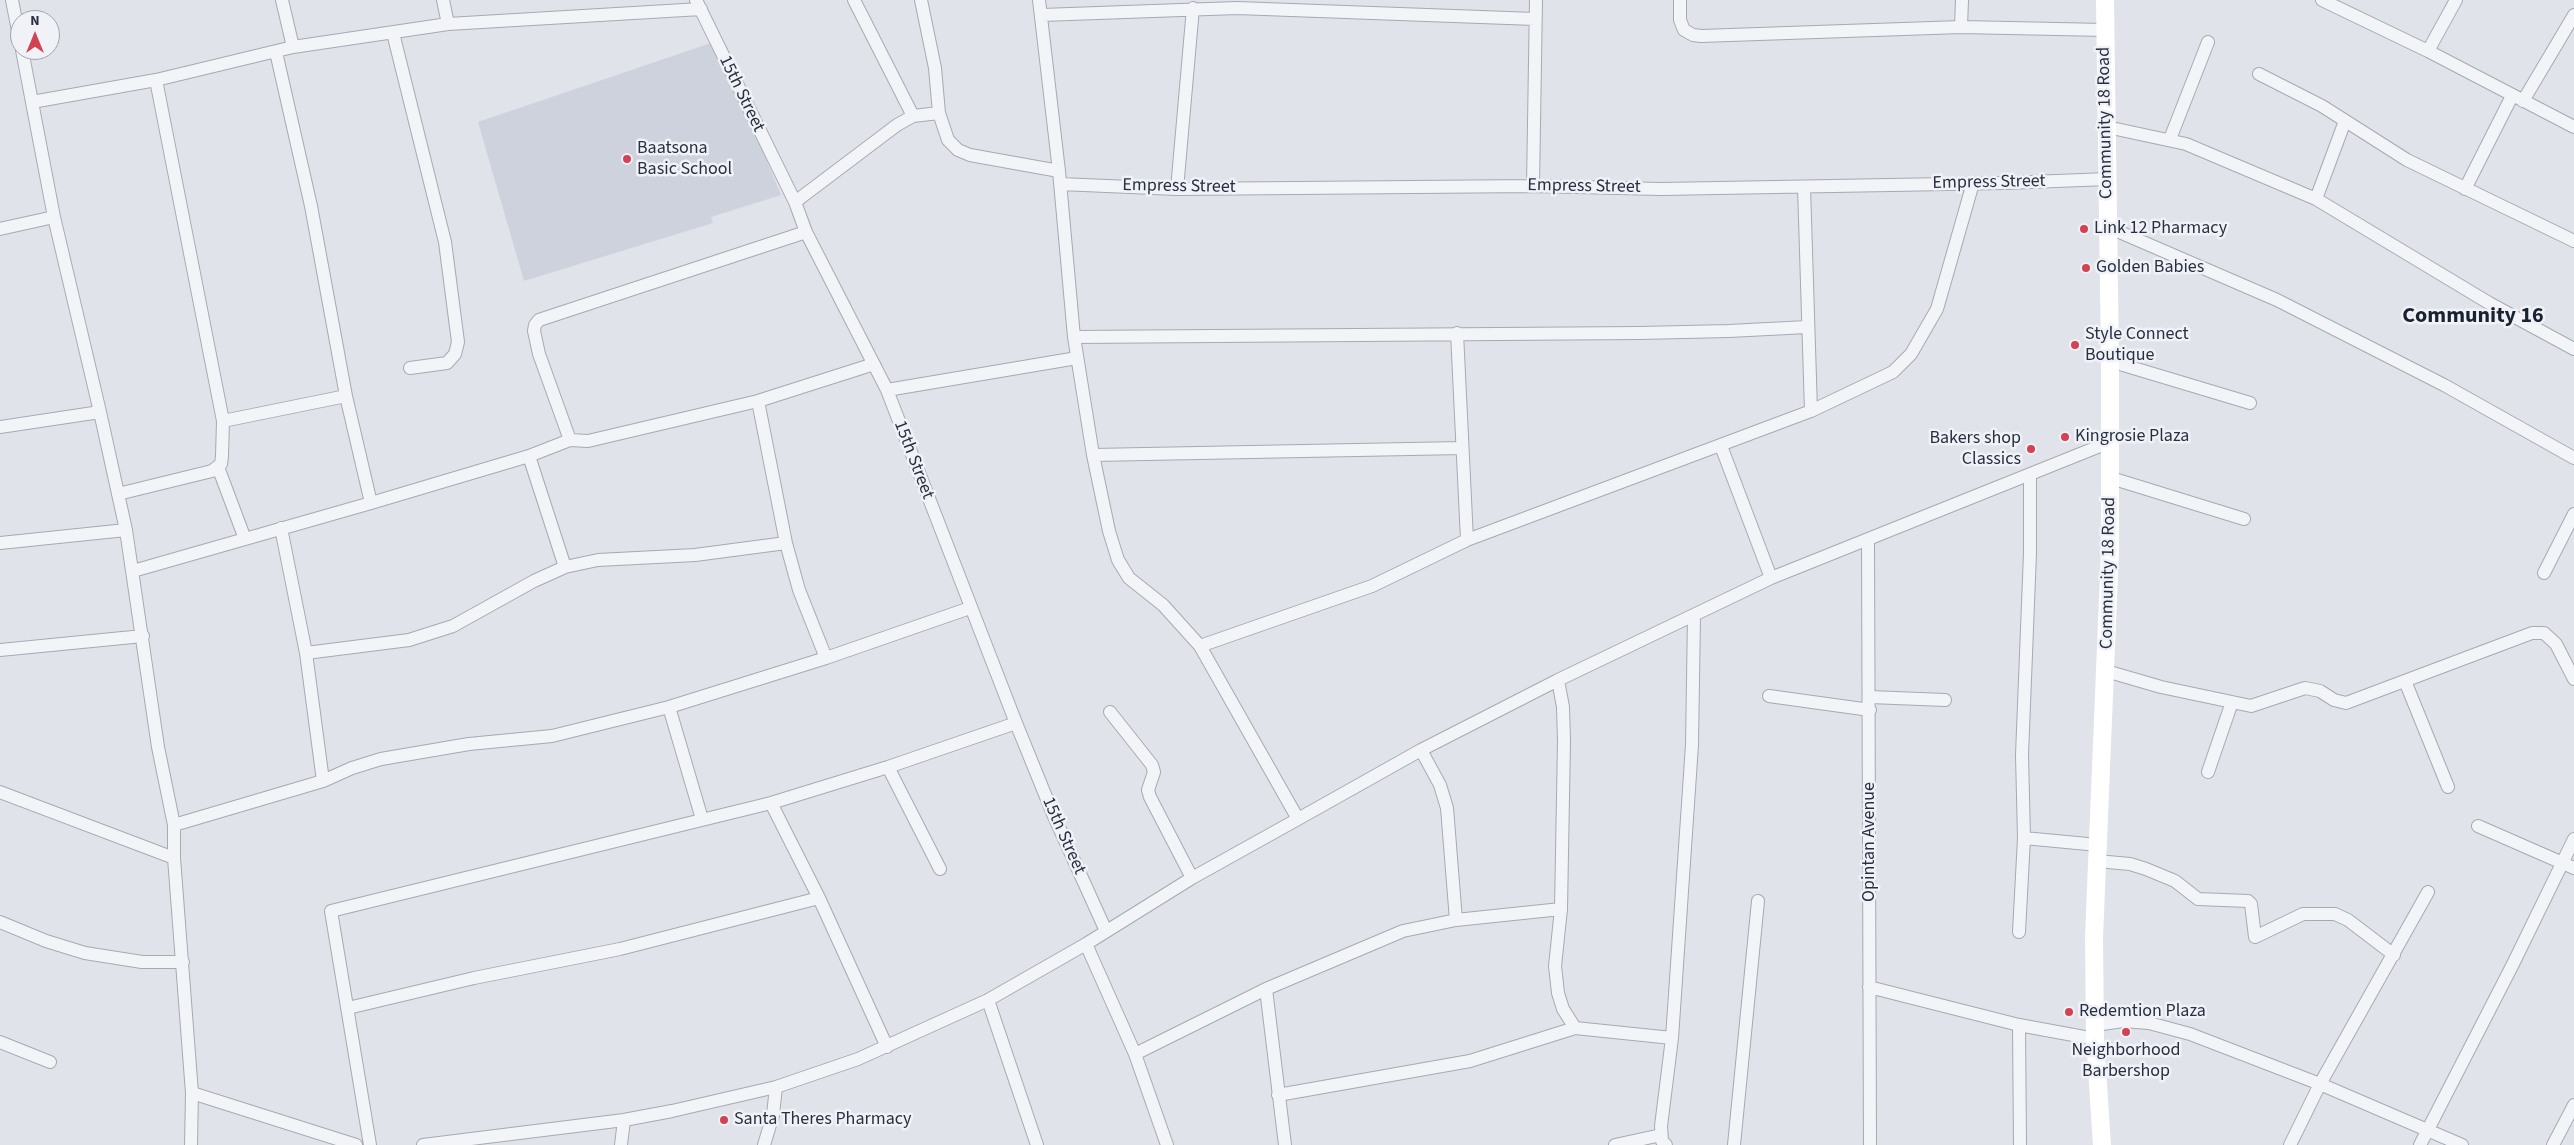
<!DOCTYPE html>
<style>
body{margin:0}
#map{position:relative;width:2574px;height:1145px;overflow:hidden;background:#e0e3e9;font-family:"Source Sans 3",sans-serif}
canvas{display:block}
.north{position:absolute;left:10px;top:10px;width:50px;height:50px;box-sizing:border-box;background:#f0f2f7;border:1px solid #a0a4ae;border-radius:50%;rotate:0deg;font-size:14px;font-weight:700;line-height:20px;text-align:center;color:#283041}
.north::after{content:'';display:block;margin:auto;width:18px;height:22px;background:#d24252;clip-path:polygon(50% 0,100% 100%,50% 72%,0 100%)}
</style>
<div id="map">
<canvas width="2574" height="1145"></canvas>
<div class="north">N</div>
</div>
<script>
const ctx = document.querySelector('canvas').getContext('2d');
ctx.lineJoin = 'round';
function fillPath(path, color) {
  ctx.fillStyle = color;
  ctx.fill(path, 'evenodd');
}
function toPath(rows) {
  const path = new Path2D();
  for (const r of rows) {
    path.moveTo(r[0], r[1]);
    for (let i = 2; i < r.length; i += 2) path.lineTo(r[i], r[i + 1]);
  }
  return path;
}
function strokePath(path, color, width, dash) {
  ctx.strokeStyle = color;
  ctx.lineWidth = width;
  ctx.lineCap = dash ? 'butt' : 'round';
  ctx.setLineDash(dash || []);
  ctx.stroke(path);
}
function write(font, color, halo, rows, align = 'center') {
  ctx.font = font + ' "Source Sans 3",sans-serif';
  ctx.lineWidth = 5;
  ctx.setLineDash([]);
  ctx.textBaseline = 'middle';
  ctx.strokeStyle = halo;
  ctx.fillStyle = color;
  for (const [text, x, y, turn = 0] of rows) {
    ctx.save();
    ctx.translate(x, y);
    ctx.rotate((+turn || 0) * Math.PI / 180);
    ctx.textAlign = isNaN(turn) ? turn : align;
    if (halo) ctx.strokeText(text, 0, 0);
    ctx.fillText(text, 0, 0);
    ctx.restore();
  }
}
fillPath(toPath([
 [717,41,781,195,711,217,713,223,524,281,478,122]
]), '#ced2dc');
const minor = toPath([
 [12,0,20,41],
 [282,0,293,47],
 [443,0,448,24],
 [696,0,795,202,806,232,887,390,1016,723,1053,814,1106,931],
 [854,0,913,116],
 [921,0,935,68,939,113,948,140,958,150,970,155,1059,171],
 [1039,0,1059,171,1074,337,1093,455,1109,531,1118,560,1129,578,1163,605,1200,646,1298,819],
 [1680,0,1680,20,1684,30,1693,35,1701,36,1961,27,2105,30],
 [2322,0,2428,51,2574,127],
 [1042,15,1237,8,1535,19],
 [1961,27,1962,0],
 [393,33,445,242,458,342,455,354,447,363,410,368],
 [22,50,54,217,100,412,126,530,158,747,174,825,174,858,192,1093,191,1145],
 [2428,51,2456,0],
 [276,52,311,206,346,396,371,503],
 [2259,74,2322,106,2407,160,2574,241],
 [2523,101,2574,15],
 [32,102,156,80,293,47,448,24,701,9],
 [2107,127,2186,144,2316,199,2489,303,2574,349],
 [2170,139,2208,42],
 [1060,184,1177,189,1533,186,1661,189,2005,183,2108,179],
 [1533,186,1536,0],
 [1804,187,1811,411],
 [1177,189,1193,8],
 [2465,189,2512,96],
 [2316,199,2345,121],
 [795,202,897,125,913,116,939,113],
 [2108,227,2277,300,2444,385,2574,458],
 [0,229,54,217],
 [1457,333,1467,540],
 [1074,337,1640,333,1729,331,1807,327],
 [2110,361,2250,403],
 [887,390,1077,358],
 [758,401,786,543,799,590,826,658],
 [223,421,346,396],
 [0,427,100,412],
 [570,440,539,354,534,331,535,325,539,320,806,232],
 [1721,446,1771,578],
 [1093,455,1462,448],
 [529,456,565,567],
 [218,467,245,539],
 [2111,478,2244,519],
 [118,494,212,471,221,464,222,456,223,421,156,80],
 [281,528,306,653,323,781],
 [1868,539,1870,1145],
 [0,543,126,530],
 [133,571,371,503,529,456,570,440,588,441,758,401,874,364],
 [2544,573,2574,514],
 [1200,646,1372,586,1467,540,1811,411,1893,372,1911,354,1937,309,1973,183],
 [0,650,143,636],
 [306,653,409,640,453,626,534,581,565,567,598,560,695,555,786,543],
 [2106,671,2161,687,2251,706,2305,688,2320,691,2334,700,2346,703,2532,633,2544,633,2556,644,2574,679],
 [1558,680,1563,707,1564,741,1561,909,1555,966,1558,993,1563,1009,1575,1028],
 [2405,681,2448,787],
 [1769,696,1870,710],
 [1870,697,1945,700],
 [669,707,702,819],
 [1110,712,1152,765,1154,772,1148,790,1150,797,1192,878],
 [1421,750,1440,785,1447,808,1456,920],
 [888,767,940,869],
 [2208,772,2232,702],
 [0,792,174,858],
 [771,803,819,898,887,1047],
 [174,825,323,781,352,768,381,759,469,744,552,736,669,707,826,658,970,608],
 [2478,826,2574,868],
 [2024,838,2098,845],
 [2097,861,2130,864,2146,869,2175,881,2198,899,2248,901,2251,904,2255,937,2303,914,2335,914,2348,920,2394,955],
 [0,922,46,941,85,953,142,962,183,962],
 [2019,932,2024,838,2022,755,2030,553,2030,474],
 [1086,944,1135,1054,1167,1145],
 [1869,987,2019,1025,2095,1039],
 [1266,989,1285,1145],
 [988,1000,1037,1145],
 [348,1008,474,978,620,949,819,898],
 [2019,1025,2020,1145],
 [2095,1025,2123,1021,2149,1023,2190,1034,2320,1084,2462,1145],
 [0,1042,50,1062],
 [1135,1054,1266,989,1403,931,1456,920,1561,909],
 [192,1093,356,1145],
 [1278,1095,1470,1061,1575,1028,1672,1038],
 [370,1145,331,911,771,803,888,767,1016,723],
 [423,1145,624,1120,672,1111,776,1087,858,1059,988,1000,1086,944,1192,878,1298,819,1421,750,1558,680,1771,578,2110,442],
 [621,1145,624,1120],
 [764,1145,773,1115,776,1087],
 [1615,1145,1661,1135],
 [1666,1145,1662,1141,1661,1126,1672,1038,1692,745,1694,616],
 [1734,1145,1758,901],
 [2290,1145,2320,1084,2428,892],
 [2420,1145,2513,964,2574,839],
 [2553,1145,2574,1105]
]);
strokePath(minor, '#a5aab3', 14);
strokePath(minor, '#f3f4f8', 12);
strokePath(toPath([
 [2102,1145,2095,1039,2094,937,2110,550,2110,361,2105,0]
]), '#fff', 18);
for (const [x, y, r, color] of [
 [627,159,5,"#d24252"],
 [2084,229,5,"#d24252"],
 [2086,268,5,"#d24252"],
 [2075,345,5,"#d24252"],
 [2065,437,5,"#d24252"],
 [2031,449,5,"#d24252"],
 [2069,1012,5,"#d24252"],
 [2126,1032,5,"#d24252"],
 [724,1120,5,"#d24252"]
]) {
  const dot = new Path2D();
  dot.arc(x, y, r, 0, 2 * Math.PI);
  ctx.fillStyle = color;
  ctx.fill(dot);
  strokePath(dot, '#f0f2f7', 2);
}
write('18px', '#283041', '#f0f2f7', [
 ["15th Street",741,94,64],
 ["Community 18 Road",2106,123,-91],
 ["Empress Street",1989,183,-1],
 ["Empress Street",1179,187,1],
 ["Empress Street",1584,187,1],
 ["15th Street",913,460,69],
 ["Community 18 Road",2109,573,-89],
 ["15th Street",1063,836,66],
 ["Opintan Avenue",1870,842,-90]
]);
write('18px', '#283041', '#f0f2f7', [
 ["Baatsona",637,149],
 ["Basic School",637,170],
 ["Link 12 Pharmacy",2094,229],
 ["Golden Babies",2096,268],
 ["Style Connect",2085,335],
 ["Boutique",2085,356],
 ["Kingrosie Plaza",2075,437],
 ["Bakers shop",2021,439,"right"],
 ["Classics",2021,460,"right"],
 ["Redemtion Plaza",2079,1012],
 ["Neighborhood",2126,1051,"center"],
 ["Barbershop",2126,1072,"center"],
 ["Santa Theres Pharmacy",734,1120]
], 'left');
write('bold 22px', '#1a2232', '#f0f2f7', [
 ["Community 16",2473,317]
]);
</script>
